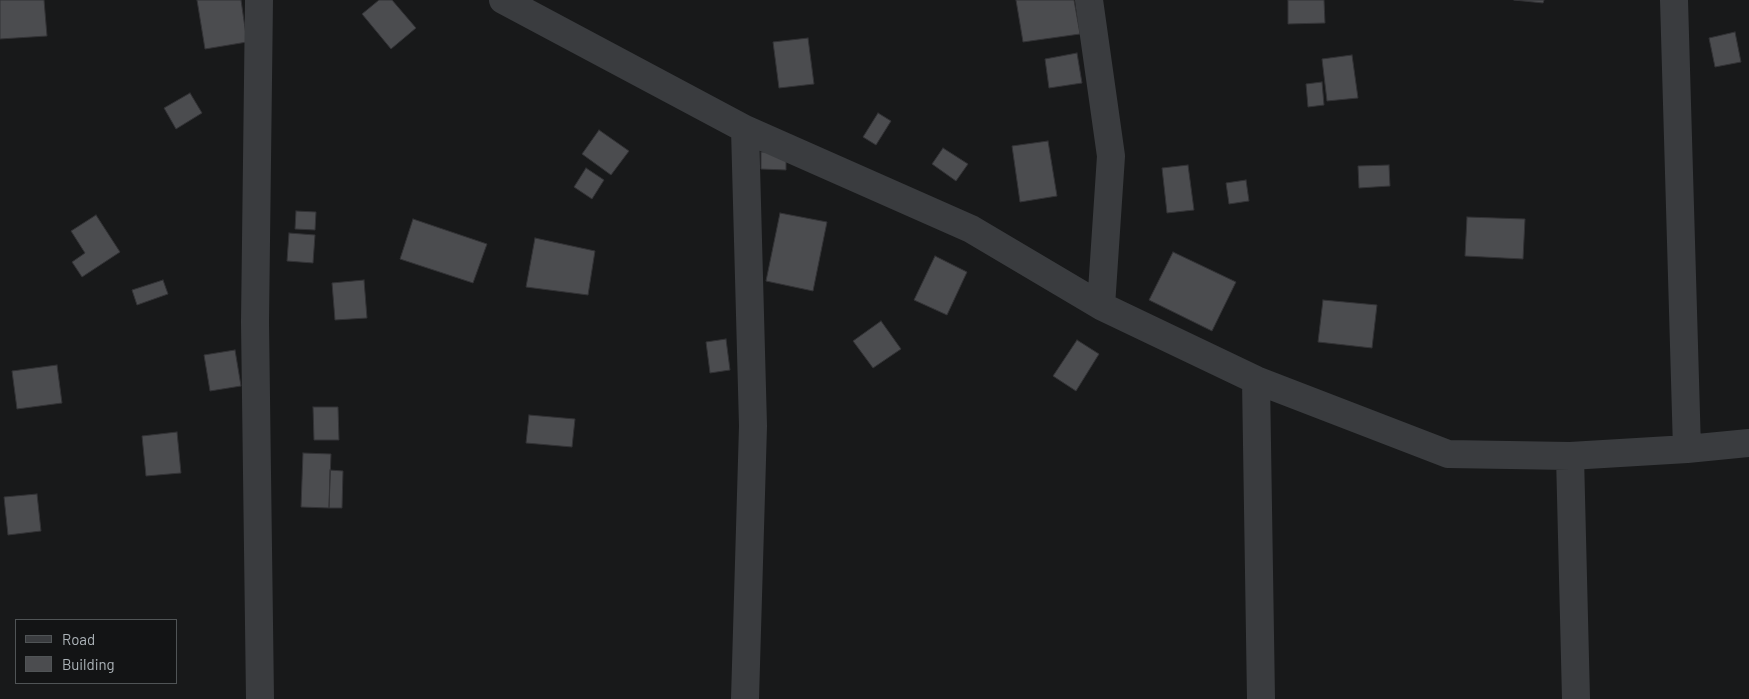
<!DOCTYPE html>
<style>
body{margin:0}
#map{position:relative;width:1749px;height:699px;overflow:hidden;background:#18191a;font-family:Barlow,sans-serif}
canvas{display:block}
.legend{position:absolute;left:15px;top:619px;width:162px;height:65px;box-sizing:border-box;background:#131415;border:1px solid #505456;margin:0;padding:6px 9px;list-style:none;font-size:15px;color:#acb3b8}
.legend li{display:flex;align-items:center;gap:10px;height:25px}
.legend b{width:25px;border:1px solid #505456}
</style>
<div id="map">
<canvas width="1749" height="699"></canvas>
<ul class="legend">
<li><b style="height:6px;background:#3a3c3f"></b>Road</li>
<li><b style="height:14px;background:#4b4c4f"></b>Building</li>
</ul>
</div>
<script>
const ctx = document.querySelector('canvas').getContext('2d');
ctx.lineJoin = 'round';
function fillPath(path, color) {
  ctx.fillStyle = color;
  ctx.fill(path, 'evenodd');
}
function toPath(rows) {
  const path = new Path2D();
  for (const r of rows) {
    path.moveTo(r[0], r[1]);
    for (let i = 2; i < r.length; i += 2) path.lineTo(r[i], r[i + 1]);
  }
  return path;
}
function strokePath(path, color, width, dash) {
  ctx.strokeStyle = color;
  ctx.lineWidth = width;
  ctx.lineCap = dash ? 'butt' : 'round';
  ctx.setLineDash(dash || []);
  ctx.stroke(path);
}
const building = toPath([
 [0,0,44,0,47,36,0,39,0,0],
 [197,0,241,0,247,42,205,49,197,0],
 [379,0,392,0,416,28,391,49,362,14,379,0],
 [1016,0,1074,0,1080,34,1023,42,1016,0],
 [1288,0,1324,0,1325,23,1288,24,1288,0],
 [1514,0,1544,0,1543,3,1514,0],
 [1735,32,1741,62,1715,67,1709,38,1735,32],
 [808,38,814,84,779,88,773,42,808,38],
 [1077,53,1082,83,1049,88,1045,59,1077,53],
 [1352,55,1358,98,1327,101,1322,59,1352,55],
 [1322,82,1324,105,1308,107,1306,84,1322,82],
 [190,93,202,113,176,129,164,108,190,93],
 [878,113,891,121,876,145,863,137,878,113],
 [599,130,629,151,611,175,582,154,599,130],
 [1048,141,1057,196,1020,202,1012,146,1048,141],
 [943,148,968,164,956,181,932,164,943,148],
 [761,152,786,152,786,170,761,169,761,152],
 [1188,165,1194,210,1167,213,1162,168,1188,165],
 [1389,165,1390,186,1359,188,1358,166,1389,165],
 [586,168,604,180,592,199,574,187,586,168],
 [1246,180,1249,201,1229,204,1226,183,1246,180],
 [296,211,316,212,315,230,295,229,296,211],
 [780,213,827,222,813,291,766,281,780,213],
 [96,215,120,252,82,277,72,262,85,253,71,231,96,215],
 [1467,217,1525,219,1523,259,1465,256,1467,217],
 [413,219,487,244,473,283,400,259,413,219],
 [289,233,315,235,313,263,287,261,289,233],
 [535,238,595,251,588,295,526,287,535,238],
 [1173,252,1236,282,1212,331,1149,300,1173,252],
 [935,256,967,272,947,315,914,300,935,256],
 [163,280,168,294,137,305,132,290,163,280],
 [364,280,367,318,335,320,332,283,364,280],
 [1323,300,1377,305,1372,348,1318,342,1323,300],
 [881,321,901,349,873,368,853,341,881,321],
 [726,339,730,370,710,373,706,342,726,339],
 [1077,340,1099,354,1076,391,1053,376,1077,340],
 [235,350,241,386,210,391,204,355,235,350],
 [57,365,62,403,17,409,12,371,57,365],
 [313,407,338,407,339,440,314,440,313,407],
 [529,415,575,419,572,447,526,443,529,415],
 [177,432,181,473,146,476,142,436,177,432],
 [303,453,331,454,329,508,301,507,303,453],
 [330,470,343,471,342,508,329,508,330,470],
 [37,494,41,531,8,535,4,497,37,494]
]);
fillPath(building, '#4b4c4f');
strokePath(building, '#333336', 1);
strokePath(toPath([
 [259,0,255,322,260,699],
 [503,0,745,129],
 [1089,0,1111,156,1101,306],
 [1674,0,1687,449],
 [1256,380,1261,699],
 [1570,456,1576,699],
 [745,699,753,426,745,129,971,229,1101,306,1256,380,1448,454,1570,456,1687,449,1749,443]
]), '#3a3c3f', 28);
</script>
